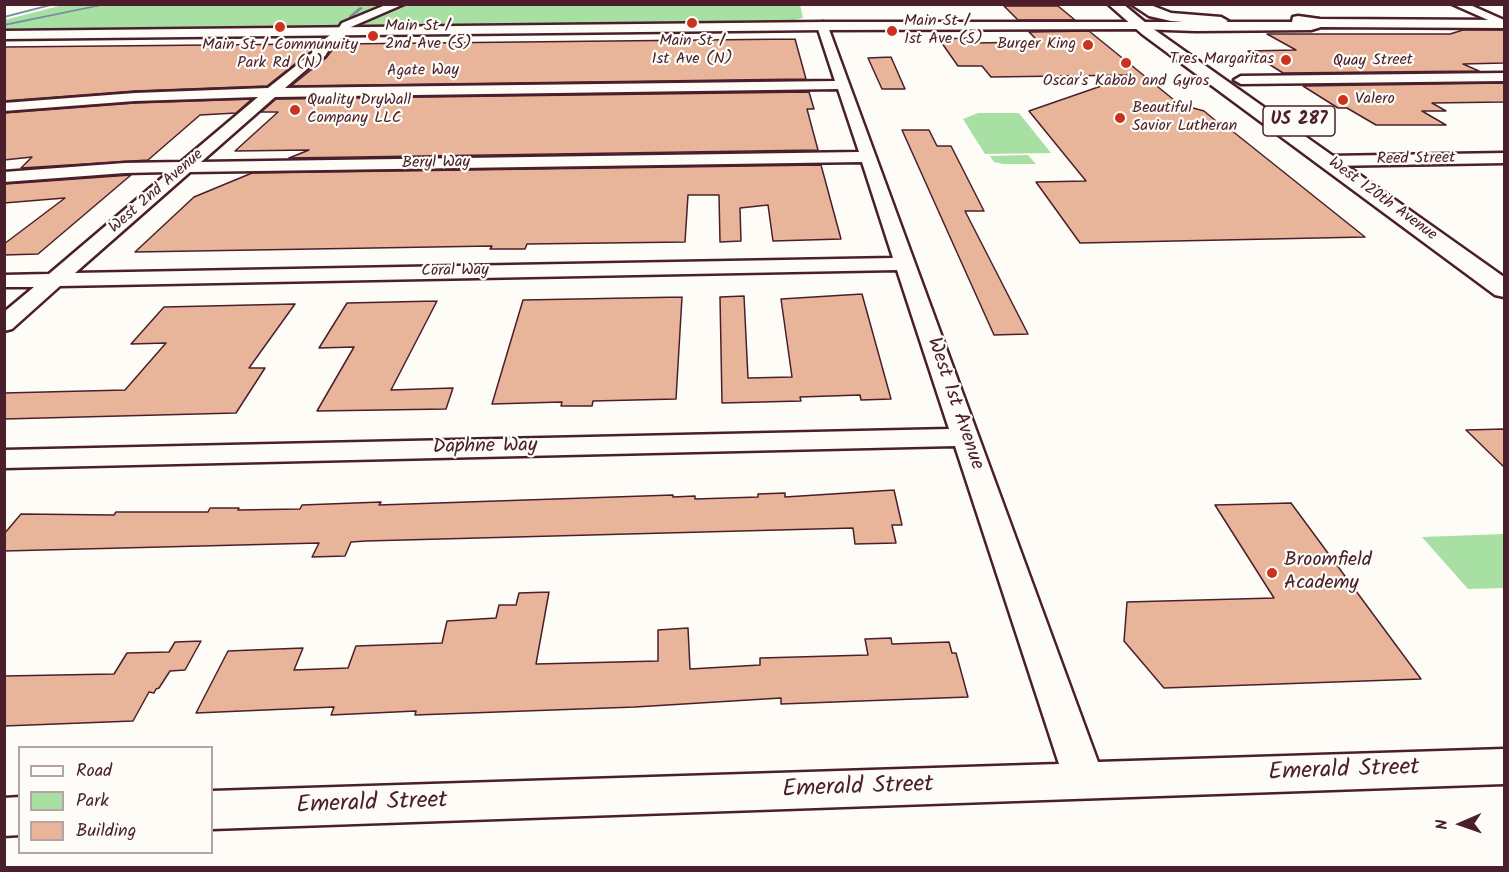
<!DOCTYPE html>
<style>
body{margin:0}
#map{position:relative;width:1509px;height:872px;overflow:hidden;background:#fdfcf7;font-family:Kalam,sans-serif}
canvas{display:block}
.frame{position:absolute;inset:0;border:6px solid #4a1f2b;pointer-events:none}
.legend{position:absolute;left:18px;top:746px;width:195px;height:108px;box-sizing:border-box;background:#fdfcf7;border:2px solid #b5a4a5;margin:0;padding:8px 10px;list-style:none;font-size:18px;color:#4a1f2b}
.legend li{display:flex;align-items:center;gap:12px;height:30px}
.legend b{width:30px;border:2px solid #b5a4a5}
.north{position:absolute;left:1431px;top:794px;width:60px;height:60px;-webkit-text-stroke:4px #fdfcf7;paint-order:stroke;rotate:268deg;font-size:16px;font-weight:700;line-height:24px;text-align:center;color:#4a1f2b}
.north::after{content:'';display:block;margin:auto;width:21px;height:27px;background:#4a1f2b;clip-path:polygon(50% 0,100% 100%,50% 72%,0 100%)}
</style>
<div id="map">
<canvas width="1509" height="872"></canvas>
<div class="frame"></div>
<ul class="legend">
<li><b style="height:8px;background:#fdfcf7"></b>Road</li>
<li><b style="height:16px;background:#a8e0a4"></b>Park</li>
<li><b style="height:16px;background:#e8b59b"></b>Building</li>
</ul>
<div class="north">N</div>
</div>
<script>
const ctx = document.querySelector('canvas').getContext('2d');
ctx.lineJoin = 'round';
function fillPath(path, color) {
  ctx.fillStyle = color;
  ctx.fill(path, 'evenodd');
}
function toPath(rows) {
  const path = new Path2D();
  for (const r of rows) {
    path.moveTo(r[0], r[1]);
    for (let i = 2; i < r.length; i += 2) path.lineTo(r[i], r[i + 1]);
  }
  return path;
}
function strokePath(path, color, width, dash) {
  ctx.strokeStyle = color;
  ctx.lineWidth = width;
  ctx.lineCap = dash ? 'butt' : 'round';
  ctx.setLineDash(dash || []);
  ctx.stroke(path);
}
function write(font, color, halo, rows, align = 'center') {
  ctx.font = font + ' Kalam,sans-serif';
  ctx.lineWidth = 4.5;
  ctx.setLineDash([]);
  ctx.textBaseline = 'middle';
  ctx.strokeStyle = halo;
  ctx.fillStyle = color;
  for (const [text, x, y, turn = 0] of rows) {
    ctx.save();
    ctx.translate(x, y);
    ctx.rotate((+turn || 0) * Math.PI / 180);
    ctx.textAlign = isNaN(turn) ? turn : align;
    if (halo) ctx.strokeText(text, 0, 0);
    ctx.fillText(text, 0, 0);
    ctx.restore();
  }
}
fillPath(toPath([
 [67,4,800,4,803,18,783,23,5,31,4,20],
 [978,113,1019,113,1051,153,985,154,963,119],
 [1028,155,1036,164,1003,164,994,162,990,156],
 [1504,534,1504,588,1468,589,1422,537]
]), '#a8e0a4');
fillPath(toPath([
 [51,4,58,4,4,18,4,16,51,4],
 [102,4,110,4,4,26,4,24,102,4],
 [360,7,363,8,351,18,349,18,349,16,360,7]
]), '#758fa3');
const building = toPath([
 [1004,6,1058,6,1075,20,1018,20,1004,6],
 [1463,30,1504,30,1504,63,1463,64,1479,71,1283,73,1248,51,1296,50,1267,34,1450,34,1463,30],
 [1089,31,1179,104,1204,111,1222,126,1226,126,1365,237,1080,243,1036,182,1086,181,1029,111,1133,75,991,77,982,66,958,66,939,39,969,38,972,43,1039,42,1029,32,1089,31],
 [795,39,806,79,291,86,326,58,337,44,795,39],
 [314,44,310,52,267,86,135,91,4,101,4,47,314,44],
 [891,57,905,89,882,89,868,58,891,57],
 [1504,83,1504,102,1432,103,1446,111,1422,111,1446,125,1376,125,1347,108,1338,108,1303,86,1504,83],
 [809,92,814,109,807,109,818,150,289,158,309,150,235,151,278,112,261,112,276,99,809,92],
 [252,99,236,113,200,115,148,160,21,168,32,157,4,160,4,113,135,103,252,99],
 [902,130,929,130,937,146,951,146,984,211,965,211,1028,334,994,335,902,130],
 [821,165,841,239,773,241,768,205,740,208,741,241,720,242,719,195,688,195,685,242,527,244,525,249,490,249,492,246,135,252,194,197,252,173,821,165],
 [131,175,38,254,4,255,4,244,65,198,4,203,5,184,131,175],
 [862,294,891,399,861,400,860,395,800,397,801,401,722,403,720,297,744,296,748,378,792,377,781,299,862,294],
 [682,297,676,399,593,401,592,406,561,406,562,402,492,404,523,300,682,297],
 [437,301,391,390,453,388,446,409,317,411,354,347,319,348,347,303,437,301],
 [295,304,249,368,265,368,236,413,4,419,4,393,125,390,166,343,131,344,164,307,295,304],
 [1504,429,1504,467,1466,430,1504,429],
 [894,490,902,525,892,525,896,543,855,544,853,528,366,541,351,542,345,556,312,557,319,543,4,551,4,534,21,514,114,515,116,512,208,512,210,508,239,508,238,510,300,509,302,505,381,502,379,505,673,495,673,497,695,496,695,499,758,497,758,494,785,493,785,497,894,490],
 [1291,503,1421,679,1164,688,1124,641,1127,602,1274,598,1215,505,1291,503],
 [549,592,536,664,658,661,658,630,688,628,690,669,760,665,760,658,868,655,865,639,891,638,892,644,949,642,952,653,956,653,968,697,781,704,781,698,635,707,415,715,416,711,331,715,334,707,196,713,228,651,303,648,294,670,348,668,356,646,442,643,447,621,496,618,499,605,516,605,519,593,549,592],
 [201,641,185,670,170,671,159,688,156,689,154,693,149,692,133,721,4,726,4,676,114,674,127,653,169,652,175,642,201,641]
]);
fillPath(building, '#e8b59b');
strokePath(building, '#4a1f2b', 1.5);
const street = toPath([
 [388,4,404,4,351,27,347,34,331,46,325,56,314,63,285,88,835,81,817,26,823,22,827,24,1098,762,1504,749,1504,784,212,829,212,791,1059,764,955,446,4,468,4,450,949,429,897,270,60,286,12,329,4,331,4,312,34,287,4,287,4,275,49,274,169,172,125,173,4,182,4,172,125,163,181,162,258,97,135,101,4,111,4,103,135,93,268,88,312,53,313,48,338,29,342,23,388,4],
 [838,89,859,152,201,162,275,97,838,89],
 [862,162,893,258,75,273,190,172,862,162],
 [1452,4,1468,4,1504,20,1504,27,1452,4],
 [1504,73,1504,81,1241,84,1234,80,1241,76,1504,73],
 [1504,153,1504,163,1328,166,1320,161,1328,156,1504,153],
 [20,797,20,835,4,836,4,798,20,797]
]);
const secondary = toPath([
 [1298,16,1320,19,1504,20,1504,28,1321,27,1311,30,1196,31,1139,29,823,30,4,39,4,31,823,22,1292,22,1293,17,1298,16]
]);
const primary = toPath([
 [1108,4,1123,4,1152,28,1504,277,1504,297,1495,295,1142,34,1108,4],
 [1131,4,1148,4,1171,13,1221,17,1228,21,1221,25,1171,21,1149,16,1131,4]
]);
strokePath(street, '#4a1f2b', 5);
strokePath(secondary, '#4a1f2b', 5);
strokePath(primary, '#4a1f2b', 5);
fillPath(street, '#fdfcf7');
fillPath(secondary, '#fdfcf7');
fillPath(primary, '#fdfcf7');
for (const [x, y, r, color] of [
 [692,23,6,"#c8321e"],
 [280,27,6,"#c8321e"],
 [892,31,6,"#c8321e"],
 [373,36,6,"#c8321e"],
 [1088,45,6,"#c8321e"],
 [1286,60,6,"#c8321e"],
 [1126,63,6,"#c8321e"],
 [1343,100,6,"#c8321e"],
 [295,110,6,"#c8321e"],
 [1120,118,6,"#c8321e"],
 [1272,573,6,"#c8321e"]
]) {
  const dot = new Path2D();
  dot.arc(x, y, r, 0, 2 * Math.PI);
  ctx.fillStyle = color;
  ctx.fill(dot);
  strokePath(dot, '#fdfcf7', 2);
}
write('16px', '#4a1f2b', '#fdfcf7', [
 ["Main St /",904,22],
 ["1st Ave (S)",904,40],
 ["Main St /",385,27],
 ["2nd Ave (S)",385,45],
 ["Main St /",692,42,"center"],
 ["1st Ave (N)",692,60,"center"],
 ["Burger King",1076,45,"right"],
 ["Main St / Communuity",280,46,"center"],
 ["Park Rd (N)",280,64,"center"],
 ["Tres Margaritas",1274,60,"right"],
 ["Oscar's Kabob and Gyros",1126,82,"center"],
 ["Valero",1355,100],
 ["Quality DryWall",307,101],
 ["Company LLC",307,119],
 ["Beautiful",1132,109],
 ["Savior Lutheran",1132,127]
], 'left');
write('16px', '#4a1f2b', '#fdfcf7', [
 ["Quay Street",1373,62,-1],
 ["Agate Way",423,72,-1],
 ["Reed Street",1416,160,-1],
 ["Beryl Way",436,164,-1],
 ["West 2nd Avenue",157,192,-41],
 ["West 120th Avenue",1382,200,36],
 ["Coral Way",455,272,-1]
]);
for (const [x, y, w] of [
 [1299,121,72]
]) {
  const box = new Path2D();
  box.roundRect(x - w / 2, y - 15, w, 30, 4.5);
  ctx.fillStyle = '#fdfcf7';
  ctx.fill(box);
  strokePath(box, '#4a1f2b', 1.5);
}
write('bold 18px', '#4a1f2b', null, [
 ["US 287",1299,121]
]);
write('20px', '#4a1f2b', '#fdfcf7', [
 ["West 1st Avenue",954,404,71],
 ["Daphne Way",485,448,-1]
]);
write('20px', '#4a1f2b', '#fdfcf7', [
 ["Broomfield",1284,562],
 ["Academy",1284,585]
], 'left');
write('24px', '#4a1f2b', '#fdfcf7', [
 ["Emerald Street",1344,772,-2],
 ["Emerald Street",858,789,-2],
 ["Emerald Street",372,805,-2]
]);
</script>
